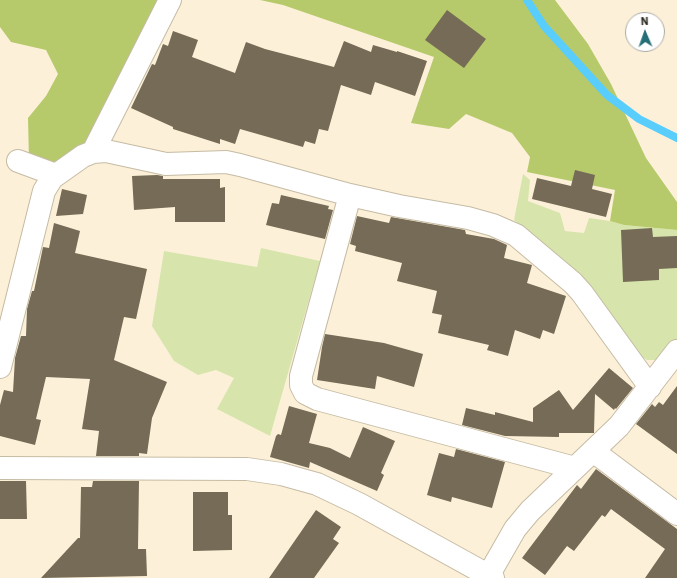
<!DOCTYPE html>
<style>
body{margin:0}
#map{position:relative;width:677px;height:578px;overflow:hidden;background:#fcf1d8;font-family:"IBM Plex Sans",sans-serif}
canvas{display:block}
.north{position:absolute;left:625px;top:12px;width:40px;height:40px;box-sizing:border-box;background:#fff;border:1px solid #aba9a5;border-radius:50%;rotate:358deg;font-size:11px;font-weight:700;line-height:16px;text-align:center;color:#2c281f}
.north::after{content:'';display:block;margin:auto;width:14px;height:18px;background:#256f77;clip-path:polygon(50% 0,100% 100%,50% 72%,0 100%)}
</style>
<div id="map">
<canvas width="677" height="578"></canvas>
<div class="north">N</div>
</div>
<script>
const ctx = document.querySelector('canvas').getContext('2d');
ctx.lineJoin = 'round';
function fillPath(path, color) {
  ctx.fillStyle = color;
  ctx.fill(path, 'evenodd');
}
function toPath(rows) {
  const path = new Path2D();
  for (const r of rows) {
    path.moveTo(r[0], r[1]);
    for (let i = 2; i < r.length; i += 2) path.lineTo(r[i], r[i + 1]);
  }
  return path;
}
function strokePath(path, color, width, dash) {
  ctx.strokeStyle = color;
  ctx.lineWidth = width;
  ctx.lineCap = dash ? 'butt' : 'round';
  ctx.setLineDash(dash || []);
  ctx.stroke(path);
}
fillPath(toPath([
 [523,174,530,180,528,201,560,213,565,231,584,233,589,218,610,221,624,225,677,230,677,341,657,360,647,360,633,351,586,285,566,262,514,220],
 [261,248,320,261,270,436,217,409,234,378,216,370,198,375,174,361,152,326,164,251,257,267]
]), '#d7e5ac');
fillPath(toPath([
 [0,0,157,0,158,8,90,148,55,170,29,160,28,118,46,96,58,74,46,50,11,42,0,27],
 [260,0,555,0,588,44,611,84,646,158,677,202,677,230,624,225,610,221,615,190,527,172,530,157,512,133,466,114,449,129,411,123,434,57,283,5]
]), '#b6ca6b');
strokePath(toPath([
 [527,0,544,26,607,95,639,119,677,138]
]), '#59cdfc', 8);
fillPath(toPath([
 [447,10,486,39,464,68,425,40],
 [173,31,198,40,192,57,235,73,246,42,265,49,334,67,344,41,371,52,373,45,397,52,397,51,427,61,415,96,375,82,371,95,341,85,328,131,319,129,315,144,305,141,303,147,240,129,235,144,220,139,220,144,173,129,173,127,131,108,152,64,155,65,163,44,168,46],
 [575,170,595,175,592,189,612,194,606,217,532,199,537,178,571,186],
 [157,175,163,176,163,179,220,179,220,188,225,187,225,222,175,222,175,207,134,210,132,176],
 [62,189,87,195,83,214,56,216],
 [281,195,329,206,328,209,333,210,325,239,266,225,272,203,279,204],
 [357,216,389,223,391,217,465,230,466,234,494,239,507,245,504,258,532,265,527,283,566,296,554,334,543,330,540,339,515,330,508,356,487,350,489,345,438,333,442,315,432,313,437,291,397,281,402,263,355,251,356,246,350,244],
 [54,223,80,231,75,253,147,269,136,319,124,317,114,360,167,382,152,418,147,454,139,453,139,456,96,456,99,431,82,429,90,379,46,377,36,419,41,420,35,445,0,436,0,405,4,390,13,392,15,358,21,336,26,336,27,309,32,291,34,291,43,247,49,248],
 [652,228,653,237,677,236,677,268,659,269,659,280,623,282,621,230],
 [325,334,384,343,423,354,414,387,377,376,375,389,317,380,322,347],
 [609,368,633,388,616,409,615,408,614,410,595,394,594,433,559,433,559,437,505,436,462,425,466,408,495,415,495,412,533,422,533,408,559,390,573,410],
 [677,386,677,454,636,424,652,404,655,407,659,402,663,405],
 [289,406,317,414,309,443,330,448,350,458,363,427,395,441,381,473,384,475,377,491,310,462,309,468,270,457,276,436,278,434,281,435],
 [456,449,505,462,492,508,452,497,451,502,427,495,439,453,454,457],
 [596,469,677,529,677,578,645,578,665,549,611,509,605,517,602,515,574,551,567,546,545,575,522,558,577,485,581,489],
 [0,481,26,481,27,519,0,519],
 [93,481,139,481,138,549,146,549,147,576,41,578,78,538,80,538,81,487,92,487],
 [193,492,228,492,228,515,232,515,232,550,193,551],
 [316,510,341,527,333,539,339,543,314,578,269,578]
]), '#756b56');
const minor = toPath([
 [93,152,170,0],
 [18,161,56,175],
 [350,195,301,376,301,385,305,393,317,399,575,468],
 [0,367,44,191,52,178,83,156,93,152,106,151,166,164,226,162,240,165,350,195,399,206,468,218,493,225,516,235,573,283,582,293,650,387],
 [593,451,677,514],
 [0,468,247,469,281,474,317,484,359,504,493,578],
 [487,578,515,529,530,511,619,426,677,351]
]);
strokePath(minor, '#c6bba4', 24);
strokePath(minor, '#fff', 22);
</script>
